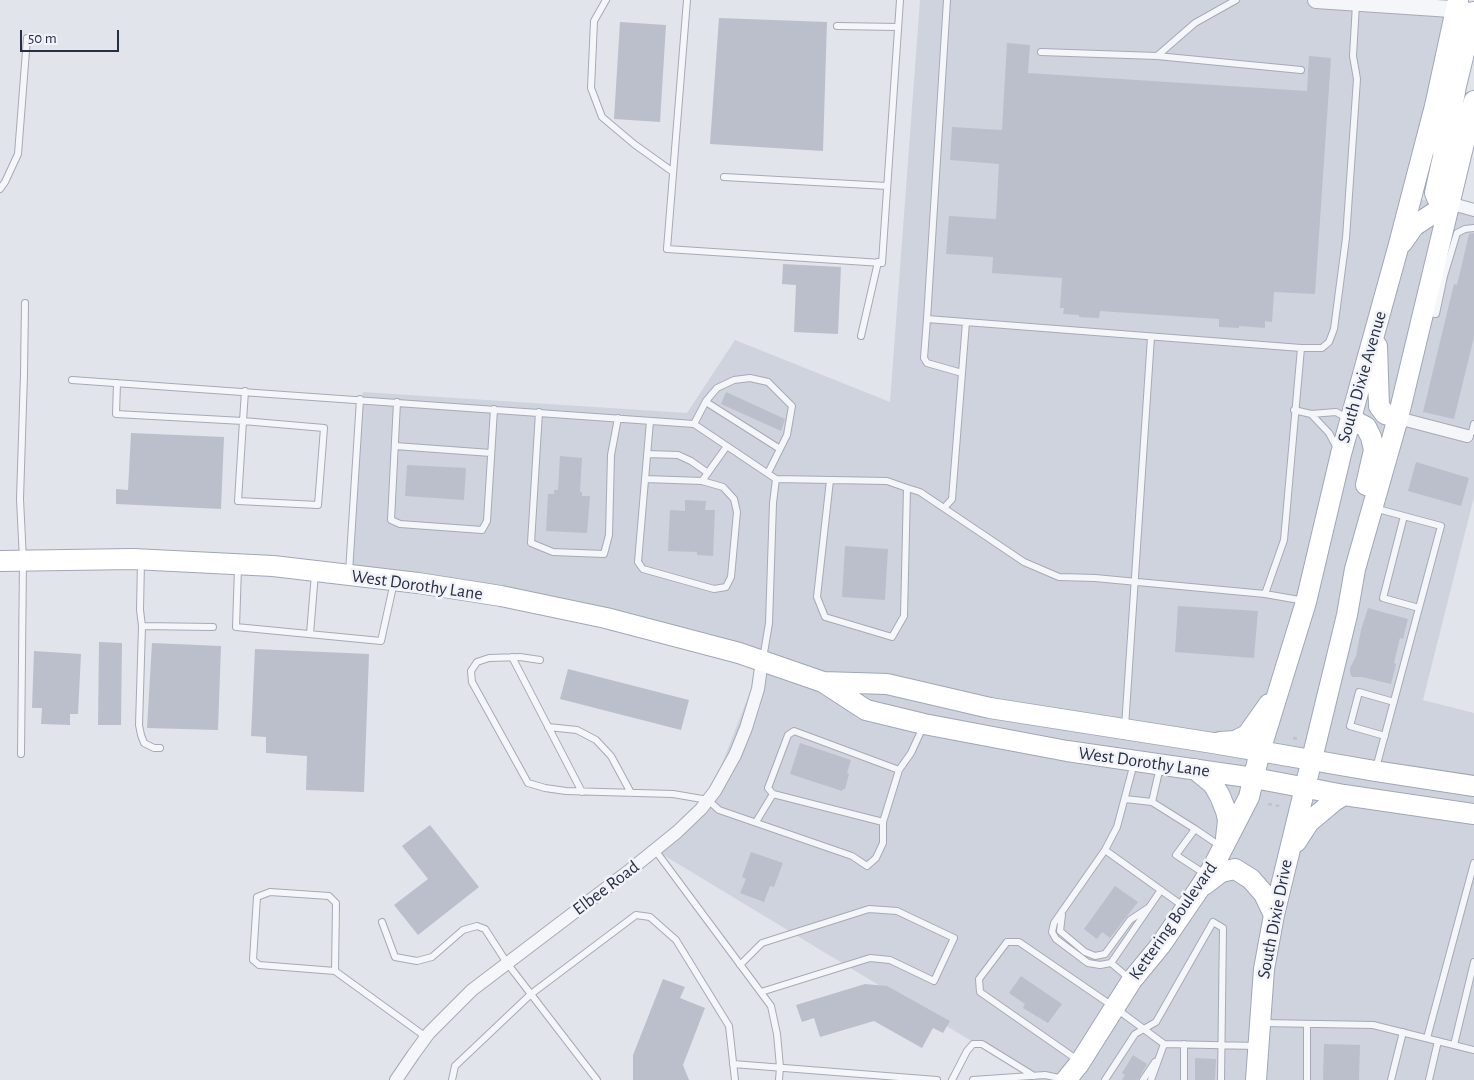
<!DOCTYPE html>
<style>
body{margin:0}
#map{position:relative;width:1474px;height:1080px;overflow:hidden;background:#e1e4eb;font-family:"Alegreya Sans",sans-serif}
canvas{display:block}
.scale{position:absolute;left:20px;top:30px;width:99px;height:22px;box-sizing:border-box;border:2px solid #272f45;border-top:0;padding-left:6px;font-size:15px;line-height:18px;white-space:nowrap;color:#272f45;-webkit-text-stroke:4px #f1f3f8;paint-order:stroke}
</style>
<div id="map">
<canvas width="1474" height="1080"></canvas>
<div class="scale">50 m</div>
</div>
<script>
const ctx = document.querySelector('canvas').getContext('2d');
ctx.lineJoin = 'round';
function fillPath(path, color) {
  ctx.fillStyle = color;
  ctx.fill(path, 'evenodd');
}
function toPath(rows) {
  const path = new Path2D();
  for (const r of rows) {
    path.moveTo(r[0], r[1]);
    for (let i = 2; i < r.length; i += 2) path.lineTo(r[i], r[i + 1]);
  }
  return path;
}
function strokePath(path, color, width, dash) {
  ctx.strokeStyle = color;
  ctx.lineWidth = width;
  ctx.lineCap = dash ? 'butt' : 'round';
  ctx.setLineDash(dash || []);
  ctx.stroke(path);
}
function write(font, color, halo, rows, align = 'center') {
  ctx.font = font + ' "Alegreya Sans",sans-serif';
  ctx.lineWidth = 5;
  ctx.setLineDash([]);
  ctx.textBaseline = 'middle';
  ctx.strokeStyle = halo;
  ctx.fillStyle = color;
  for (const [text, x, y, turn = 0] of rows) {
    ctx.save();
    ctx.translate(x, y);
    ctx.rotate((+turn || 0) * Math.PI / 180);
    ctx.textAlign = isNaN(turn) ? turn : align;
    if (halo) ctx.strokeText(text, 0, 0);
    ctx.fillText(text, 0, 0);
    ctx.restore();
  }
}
fillPath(toPath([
 [920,0,1461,0,1411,197,1474,212,1474,497,1423,700,1474,713,1474,1080,1036,1080,655,850,708,800,762,661,394,580,349,575,363,392,687,413,735,340,890,402]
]), '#cfd3de');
fillPath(toPath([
 [719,18,827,22,823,151,710,144],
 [620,22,666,25,660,122,614,119],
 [1007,43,1030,45,1028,73,1307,91,1309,56,1331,58,1315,294,1274,292,1272,322,1265,321,1265,328,1239,326,1239,328,1219,327,1219,319,1100,311,1099,318,1079,317,1079,315,1063,314,1064,308,1060,308,1062,278,992,273,993,257,946,254,949,216,996,219,999,164,950,160,952,127,1002,130],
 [1474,233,1474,337,1454,419,1423,412,1454,284,1457,285,1469,234],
 [783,264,841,267,838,334,794,332,796,285,782,284],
 [726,392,785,419,781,431,721,404],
 [131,433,224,437,221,509,116,504,116,489,128,490],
 [560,456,582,458,580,492,582,492,582,496,590,496,587,533,546,531,548,494,554,494,554,490,558,490],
 [1416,462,1469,478,1461,506,1408,491],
 [407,465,466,468,464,500,405,496],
 [685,500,706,501,705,510,715,510,713,556,697,555,697,552,668,551,670,510,685,511],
 [845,546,888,549,885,600,842,597],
 [1178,606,1258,611,1254,658,1175,652],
 [1368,608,1408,619,1403,639,1400,638,1394,663,1396,664,1391,684,1362,677,1352,677,1350,673,1350,668,1356,656,1361,630],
 [99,642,122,643,121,725,98,725],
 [152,643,221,646,218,730,147,728],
 [255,649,369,654,364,792,306,790,307,756,266,753,266,737,251,736],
 [34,651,81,654,78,714,70,714,70,725,41,724,42,708,32,708],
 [568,669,689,700,681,730,560,699],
 [800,743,851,760,847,773,849,774,845,789,843,789,842,791,790,774],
 [430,825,479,887,418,935,394,905,428,879,402,846],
 [751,852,783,863,774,887,770,886,764,902,740,893,746,879,742,877],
 [1115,886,1138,902,1110,938,1102,932,1097,939,1084,929],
 [1021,976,1062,1004,1048,1023,1023,1008,1025,1004,1009,993],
 [663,979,685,987,680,998,705,1008,683,1065,689,1080,633,1080,633,1055],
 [865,984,887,986,950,1021,943,1033,933,1028,922,1048,874,1021,820,1037,814,1018,802,1022,796,1005],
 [1324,1044,1360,1045,1359,1080,1323,1080],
 [1133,1055,1147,1064,1138,1080,1122,1080,1125,1075,1122,1073],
 [1195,1058,1216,1059,1215,1080,1195,1080]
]), '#bbbfcc');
const service = toPath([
 [606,0,594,21,591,88,602,117,634,144,673,172],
 [687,0,667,249,882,263,900,0],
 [947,0,927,319,1301,348,1322,348,1329,342,1334,329,1346,238,1357,79,1353,56,1356,4],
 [837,26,898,27],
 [1041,52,1157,56,1195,23,1236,0],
 [1157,56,1301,70],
 [724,177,887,186],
 [0,189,5,182,18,154,27,38],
 [1427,313,1436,314,1444,276,1457,233,1465,229,1474,228],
 [927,319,924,358,927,363,962,373],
 [861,336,878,262],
 [72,380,694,424,776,479],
 [117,383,116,414,243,421,245,391],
 [397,402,391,520,400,524,482,530,487,521,494,409],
 [706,402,780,449],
 [1294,410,1311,414,1336,412,1347,418],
 [539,412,531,543,553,552,604,554,609,535,611,455,618,418],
 [1311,414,1329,433,1337,448],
 [243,421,324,428,318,505,238,501,243,421],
 [694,424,706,401,717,388,734,380,750,378,768,382,792,406,787,435,768,473],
 [1467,436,1472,432,1474,424],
 [395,446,491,453],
 [647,454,678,455,691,461,708,473],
 [645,479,702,481,723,487,734,499,737,512,731,577,726,587,714,589,643,569,638,562,650,421],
 [830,480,817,597,825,617,892,637,904,616,907,488],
 [702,481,727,446],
 [944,508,952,499,966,322],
 [1374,508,1441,526,1376,768],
 [1404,516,1383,598,1419,608],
 [141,561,140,610,142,626,139,725,141,735,144,743,154,748,160,748],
 [238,568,236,627,381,641,394,582],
 [349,572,360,399],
 [1265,594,1284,540,1301,348],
 [142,626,213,627],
 [310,634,315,573],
 [512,657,582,792],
 [763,659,769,623,773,503,776,479,887,481,907,488,920,492,1024,562,1059,577,1095,578,1265,594,1305,601],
 [540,660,520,657,489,658,477,662,471,671,472,682,528,783,545,788,566,791,673,794,708,800,719,810,852,856,867,866,876,858,883,843,883,822,899,770,911,753,923,727],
 [548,727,577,730,596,740,611,756,631,793],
 [1125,727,1151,337],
 [1385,736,1350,726,1359,692,1394,702],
 [21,754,23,560,20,499,24,374,25,303],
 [1134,763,1117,827,1105,850,1183,906],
 [1125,799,1152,802,1160,767],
 [1152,802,1195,829],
 [756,822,773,794],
 [883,822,773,794,768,788,788,735,794,731,899,770],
 [655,850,771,1006,777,1034,780,1067,779,1080],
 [1105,850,1054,923,1052,932,1056,939,1088,963,1100,965,1111,963,1130,979],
 [1205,874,1176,855,1195,829,1220,846],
 [1062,915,1060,931,1085,952,1095,956,1105,954,1130,920,1148,908],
 [382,922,395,957,417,961,432,957,463,930,477,926,485,929,507,963,597,1080],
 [1111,963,1161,890],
 [740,965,762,943,869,909,897,911,954,938,934,981,890,960,870,958,761,992],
 [335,971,259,965,253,960,257,897,270,892,329,896,336,903,335,971,426,1037],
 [1263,1023,1373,1025,1474,1050],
 [1427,1038,1474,863],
 [1454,1045,1474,962],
 [1079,1061,980,992,979,979,1007,942,1019,942,1114,1007,1164,1044,1257,1046],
 [733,1064,937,1080],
 [452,1080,455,1066,531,994,636,915,650,917,676,940,729,1026,735,1080],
 [952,1080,967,1051,973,1044,982,1044,1034,1076],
 [973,1080,1045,1075,1064,1079],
 [1105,1080,1135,1034,1156,1022,1213,922,1223,928,1221,1080],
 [1143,1080,1155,1062],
 [1151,1080,1164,1044],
 [1184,1080,1184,1044],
 [1307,1080,1307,1024],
 [1391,1080,1403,1032],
 [1429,1080,1438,1041]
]);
const minor = toPath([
 [1449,203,1474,210],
 [1398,418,1467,436],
 [396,1080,413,1055,429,1033,472,990,630,870,677,832,701,809,715,791,735,755,746,728,758,689,762,660]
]);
const tertiary = toPath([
 [1316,0,1466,10]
]);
const primary = toPath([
 [1436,110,1444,144,1443,157,1435,193,1437,198,1449,203],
 [1463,146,1455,120,1453,103,1456,86,1474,12],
 [1402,243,1414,226,1449,203],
 [1377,346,1379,406,1385,414,1398,418],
 [1351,419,1366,427,1371,437,1374,450,1366,485],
 [0,561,133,559,273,566,418,583,501,596,606,618,739,653,823,682,866,710,924,724,1067,751,1254,778,1344,795,1474,814],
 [823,682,887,684,990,708,1213,743,1375,771,1474,786],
 [1220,742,1235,741,1247,735,1269,704],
 [1195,769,1213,784,1220,796,1226,811,1228,820,1226,838],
 [1296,842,1309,822,1334,801,1344,795],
 [1204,885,1221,872,1235,869,1251,879,1264,894,1274,915],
 [1066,1080,1079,1064,1132,980,1160,946,1199,889,1213,867,1249,797,1260,751,1306,602,1341,454,1398,248,1435,106,1458,0],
 [1256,1080,1264,969,1274,915,1347,615,1355,569,1398,418,1474,101]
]);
strokePath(service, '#a5aab6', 8);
strokePath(minor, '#a5aab6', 14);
strokePath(tertiary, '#a5aab6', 18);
strokePath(primary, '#9fa6b8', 22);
strokePath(toPath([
 [1293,738,1300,739],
 [1268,804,1279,806]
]), '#bfc2ca', 2.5, [4, 4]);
strokePath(service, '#f5f6f9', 6);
strokePath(minor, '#f5f6f9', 12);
strokePath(tertiary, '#f5f6f9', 16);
strokePath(primary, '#fff', 20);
write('18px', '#272f45', '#f1f3f8', [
 ["South Dixie Avenue",1362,377,-74],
 ["West Dorothy Lane",417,585,8],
 ["West Dorothy Lane",1144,762,8],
 ["Elbee Road",606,888,-37],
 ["South Dixie Drive",1275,919,-79],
 ["Kettering Boulevard",1173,921,-55]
]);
</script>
